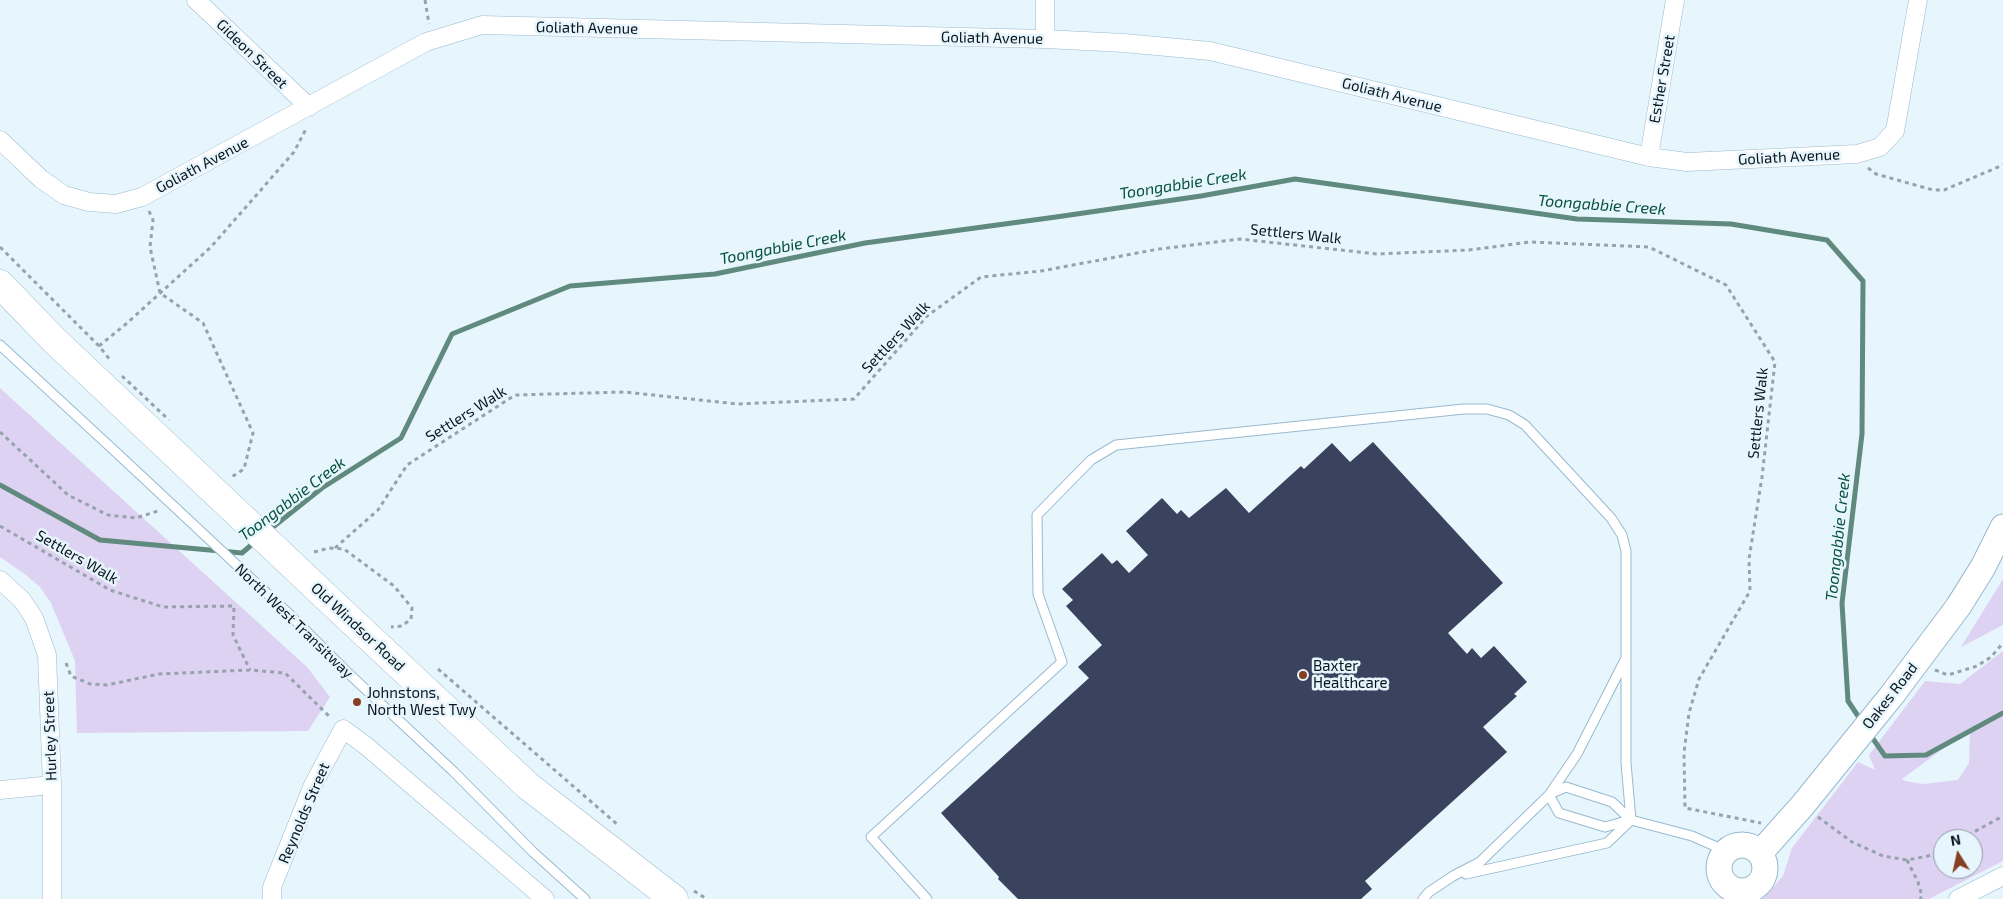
<!DOCTYPE html>
<style>
body{margin:0}
#map{position:relative;width:2003px;height:899px;overflow:hidden;background:#e7f5fd;font-family:"Exo 2",sans-serif}
canvas{display:block}
.north{position:absolute;left:1933px;top:829px;width:50px;height:50px;box-sizing:border-box;background:#e7f5fd;border:1px solid #8f9ca4;border-radius:50%;rotate:350deg;font-size:14px;font-weight:700;line-height:20px;text-align:center;color:#0a161e}
.north::after{content:'';display:block;margin:auto;width:18px;height:22px;background:#873f21;clip-path:polygon(50% 0,100% 100%,50% 72%,0 100%)}
</style>
<div id="map">
<canvas width="2003" height="899"></canvas>
<div class="north">N</div>
</div>
<script>
const ctx = document.querySelector('canvas').getContext('2d');
ctx.lineJoin = 'round';
function fillPath(path, color) {
  ctx.fillStyle = color;
  ctx.fill(path, 'evenodd');
}
function toPath(rows) {
  const path = new Path2D();
  for (const r of rows) {
    if (r.length === 3) {
      path.moveTo(r[0] + r[2], r[1]);
      path.arc(r[0], r[1], r[2], 0, 2 * Math.PI);
      continue;
    }
    path.moveTo(r[0], r[1]);
    for (let i = 2; i < r.length; i += 2) path.lineTo(r[i], r[i + 1]);
  }
  return path;
}
function strokePath(path, color, width, dash) {
  ctx.strokeStyle = color;
  ctx.lineWidth = width;
  ctx.lineCap = dash ? 'butt' : 'round';
  ctx.setLineDash(dash || []);
  ctx.stroke(path);
}
function write(font, color, halo, rows, align = 'center') {
  ctx.font = font + ' "Exo 2",sans-serif';
  ctx.lineWidth = 5;
  ctx.setLineDash([]);
  ctx.textBaseline = 'middle';
  ctx.strokeStyle = halo;
  ctx.fillStyle = color;
  for (const [text, x, y, turn = 0] of rows) {
    ctx.save();
    ctx.translate(x, y);
    ctx.rotate((+turn || 0) * Math.PI / 180);
    ctx.textAlign = isNaN(turn) ? turn : align;
    if (halo) ctx.strokeText(text, 0, 0);
    ctx.fillText(text, 0, 0);
    ctx.restore();
  }
}
fillPath(toPath([
 [0,388,307,667,330,697,308,731,77,733,75,661,51,603,40,587,26,575,0,557],
 [2003,579,2003,625,1961,647],
 [2003,651,2003,861,1929,899,1763,899,1783,876,1792,848,1858,762,1875,770,1869,755,1925,681,1960,684],
 [1970,729,1969,763,1958,780,1923,784,1905,781,1902,779],
 [1943,839,1973,839,1973,869,1943,869]
]), '#ded2f2');
strokePath(toPath([
 [0,485,100,540,242,553,256,541],
 [268,531,322,488,401,438,452,334,570,286,715,274,865,243,1056,217,1201,196,1295,179,1577,219,1731,224,1827,240,1863,281,1862,434,1842,603,1848,701,1862,722],
 [1869,733,1885,756,1926,755,2003,713]
]), '#608a7e', 5);
fillPath(toPath([
 [1373,442,1503,583,1448,633,1467,654,1472,648,1481,658,1494,646,1527,682,1514,694,1517,696,1483,727,1507,752,1365,881,1372,889,1361,899,1018,899,998,879,999,877,941,813,1089,678,1078,667,1102,645,1066,606,1073,600,1062,589,1102,553,1112,564,1117,560,1129,573,1148,555,1126,531,1162,498,1177,514,1181,510,1189,518,1226,488,1249,513,1301,466,1304,469,1332,443,1350,462]
]), '#39435d');
const lane = toPath([
 [0,345,119,455],
 [288,613,346,671,454,772,533,852,585,899],
 [1626,660,1626,763,1631,820],
 [1550,794,1566,787,1612,802,1631,820,1692,836,1726,851],
 [1549,795,1559,813,1605,827,1630,820],
 [1466,874,1607,843,1631,820],
 [927,899,871,837,1062,662,1038,594,1037,515,1091,460,1116,445,1464,409,1487,409,1509,415,1525,425,1611,518,1622,535,1626,551,1626,658,1577,754,1549,795,1480,862,1453,876,1429,892,1423,899]
]);
const street = toPath([
 [196,0,309,107],
 [1045,39,1045,0],
 [0,140,41,179,64,195,89,202,116,204,142,197,426,42,482,25,1045,39,1124,43,1210,51,1649,157,1687,162,1857,154,1880,147,1895,131,1918,0],
 [1649,157,1675,0],
 [0,580,22,600,34,618,47,655,52,785,52,899],
 [0,790,52,785],
 [272,899,272,887,313,785,343,729,365,745,545,899],
 [1958,899,2003,876]
]);
const secondary = toPath([
 [1742,868,23],
 [1760,853,1802,806,1892,695,1958,607,1983,567,2003,527]
]);
const highway = toPath([
 [0,284,54,340,160,440],
 [324,595,528,786,674,899]
]);
strokePath(lane, '#99bacf', 11);
strokePath(street, '#99bacf', 19);
strokePath(secondary, '#99bacf', 27);
strokePath(highway, '#99bacf', 29);
strokePath(toPath([
 [425,0,429,24],
 [1868,168,1876,174,1933,190,1944,190,2003,165],
 [149,211,153,220,150,247,160,293,203,323,253,433,244,469,230,478],
 [0,247,99,346,111,361],
 [99,346,126,324,211,247,294,152,307,127],
 [0,432,68,495,108,515,136,518,161,510],
 [0,526,110,590,163,607,234,606,233,635,250,670],
 [335,548,378,510,407,465,515,395,624,392,738,404,854,399,927,316,981,277,1041,271,1159,249,1240,239,1377,254,1469,250,1530,242,1649,247,1726,285,1775,362,1762,477,1749,559,1750,591,1699,679,1689,713,1684,753,1685,808,1761,823],
 [314,552,329,548,344,549,394,586,412,608,411,619,402,626,391,627],
 [66,663,71,676,90,684,107,685,159,674,250,670,285,673,331,718],
 [438,669,618,825],
 [1935,670,1948,675,1977,666,1991,657,2003,643],
 [1818,817,1852,842,1883,856,1907,860,1928,856,1943,849],
 [1961,839,2003,816],
 [1907,860,1918,882,1922,896,1920,899],
 [694,891,707,899]
]), '#96a3ab', 3, [4, 4]);
strokePath(lane, '#fff', 9);
strokePath(street, '#fff', 18);
strokePath(secondary, '#fff', 25);
strokePath(highway, '#fff', 28);
const laneBridge = toPath([
 [119,455,288,613]
]);
const highwayBridge = toPath([
 [160,440,324,595]
]);
strokePath(laneBridge, '#99bacf', 11, []);
strokePath(highwayBridge, '#99bacf', 29, []);
strokePath(toPath([
 [122,376,169,420]
]), '#96a3ab', 3, [4, 4]);
strokePath(laneBridge, '#fff', 9);
strokePath(highwayBridge, '#fff', 28);
for (const [x, y, r, color] of [
 [1303,675,5,"#873f21"],
 [357,702,5,"#873f21"]
]) {
  const dot = new Path2D();
  dot.arc(x, y, r, 0, 2 * Math.PI);
  ctx.fillStyle = color;
  ctx.fill(dot);
  strokePath(dot, '#e7f5fd', 2);
}
write('15px', '#0a161e', '#e7f5fd', [
 ["Goliath Avenue",587,28,1],
 ["Goliath Avenue",992,38,1],
 ["Gideon Street",252,54,44],
 ["Esther Street",1662,79,-80],
 ["Goliath Avenue",1392,95,14],
 ["Goliath Avenue",1789,157,-3],
 ["Goliath Avenue",202,165,-28],
 ["Settlers Walk",1296,234,6],
 ["Settlers Walk",896,337,-47],
 ["Settlers Walk",1758,413,-84],
 ["Settlers Walk",466,414,-32],
 ["Settlers Walk",77,557,30],
 ["North West Transitway",294,621,44],
 ["Old Windsor Road",358,627,43],
 ["Oakes Road",1890,696,-52],
 ["Hurley Street",50,736,-92],
 ["Reynolds Street",304,813,-67]
]);
write('15px', '#0a161e', '#e7f5fd', [
 ["Baxter",1313,666],
 ["Healthcare",1313,683],
 ["Johnstons,",367,693],
 ["North West Twy",367,710]
], 'left');
write('italic 16px', '#07523f', '#e7f5fd', [
 ["Toongabbie Creek",1183,184,-9],
 ["Toongabbie Creek",1602,205,4],
 ["Toongabbie Creek",783,247,-11],
 ["Toongabbie Creek",292,499,-37],
 ["Toongabbie Creek",1838,537,-84]
]);
</script>
